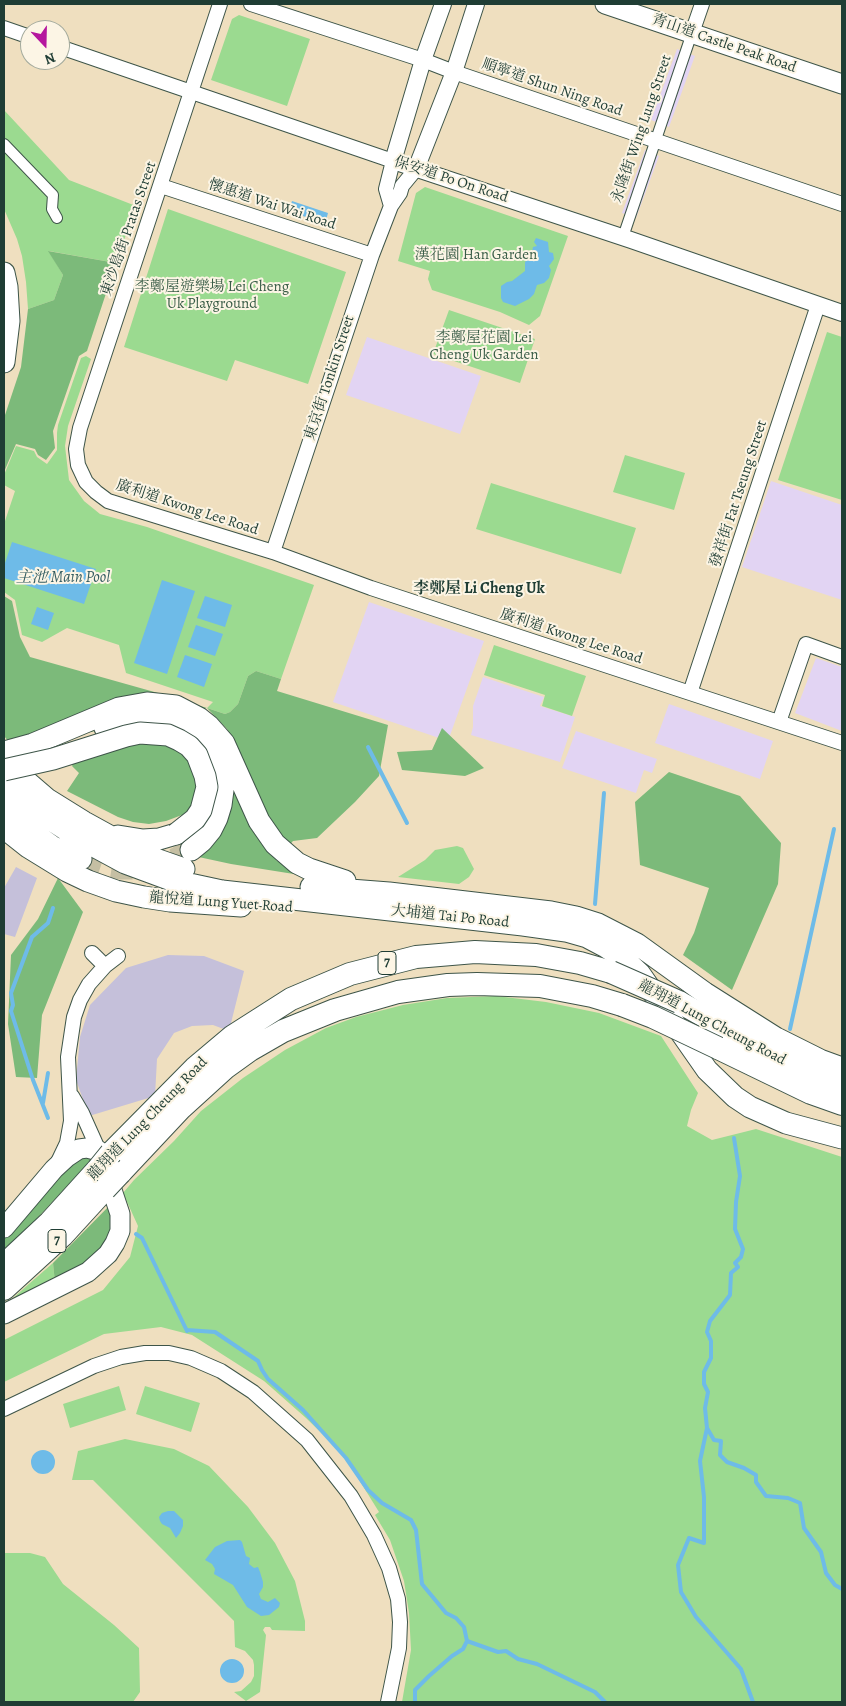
<!DOCTYPE html>
<meta charset="utf-8">
<style>
body{margin:0}
#map{position:relative;width:846px;height:1706px;overflow:hidden;background:#efdfbf;font-family:Alegreya,serif}
canvas{display:block}
.frame{position:absolute;inset:0;border:5px solid #1f3d34;pointer-events:none}
.north{position:absolute;left:20px;top:20px;width:50px;height:50px;box-sizing:border-box;background:#fcf5e5;border:1px solid #a4ab9e;border-radius:50%;rotate:159deg;font-size:14px;font-weight:700;line-height:20px;text-align:center;color:#1f3d34}
.north::after{content:'';display:block;margin:auto;width:18px;height:22px;background:#b5179e;clip-path:polygon(50% 0,100% 100%,50% 72%,0 100%)}
</style>
<div id="map">
<canvas width="846" height="1706"></canvas>
<div class="frame"></div>
<div class="north">N</div>
</div>
<script>
const ctx = document.querySelector('canvas').getContext('2d');
ctx.lineJoin = 'round';
function fillPath(path, color) {
  ctx.fillStyle = color;
  ctx.fill(path, 'evenodd');
}
function toPath(rows) {
  const path = new Path2D();
  for (const r of rows) {
    if (r.length === 3) {
      path.moveTo(r[0] + r[2], r[1]);
      path.arc(r[0], r[1], r[2], 0, 2 * Math.PI);
      continue;
    }
    path.moveTo(r[0], r[1]);
    for (let i = 2; i < r.length; i += 2) path.lineTo(r[i], r[i + 1]);
  }
  return path;
}
function strokePath(path, color, width, dash) {
  ctx.strokeStyle = color;
  ctx.lineWidth = width;
  ctx.lineCap = dash ? 'butt' : 'round';
  ctx.setLineDash(dash || []);
  ctx.stroke(path);
}
function write(font, color, halo, rows, align = 'center') {
  ctx.font = font + ' Alegreya,"Noto Serif TC",serif';
  ctx.lineWidth = 4;
  ctx.setLineDash([]);
  ctx.textBaseline = 'middle';
  ctx.strokeStyle = halo;
  ctx.fillStyle = color;
  for (const [text, x, y, turn = 0] of rows) {
    ctx.save();
    ctx.translate(x, y);
    ctx.rotate((+turn || 0) * Math.PI / 180);
    ctx.textAlign = isNaN(turn) ? turn : align;
    if (halo) ctx.strokeText(text, 0, 0);
    ctx.fillText(text, 0, 0);
    ctx.restore();
  }
}
fillPath(toPath([
 [677,49,695,56,669,127,651,120],
 [645,150,659,156,636,218,622,213],
 [367,337,481,376,460,434,346,395],
 [771,481,842,505,842,600,742,567],
 [369,602,484,641,448,741,333,702],
 [816,658,842,667,842,731,795,713],
 [483,677,544,697,540,706,575,717,560,762,471,735,473,727,473,706],
 [669,704,773,741,760,779,655,743],
 [576,731,657,759,652,773,644,770,636,793,562,768]
]), '#e2d4f3');
fillPath(toPath([
 [16,867,37,878,15,937,4,934,4,888],
 [168,955,204,956,244,971,229,1031,213,1025,192,1026,174,1033,157,1059,155,1096,89,1116,76,1080,80,1037,90,1005,126,968]
]), '#c5c0da');
fillPath(toPath([
 [239,15,310,39,287,106,211,80,232,19],
 [4,110,69,180,136,206,116,263,49,251,63,275,54,300,28,309,26,282,22,256,17,239,4,209],
 [425,187,568,236,540,316,529,325,500,312,432,290,428,279,430,271,398,261,416,193],
 [168,209,346,272,308,384,235,360,227,381,124,347],
 [449,310,535,339,520,383,433,354],
 [827,332,842,337,842,500,778,480],
 [86,356,91,359,68,426,65,446,69,480,84,501,100,514,147,527,314,585,281,679,256,671,248,676,238,704,230,712,225,714,207,708,213,702,126,673,119,645,67,628,42,642,22,635,15,600,4,592,4,524,15,491,4,485,4,475,16,446,34,451,37,457,47,464,57,450,57,433,58,425,81,358],
 [625,455,685,473,674,510,613,492],
 [491,483,636,528,621,574,476,529],
 [494,645,586,676,572,716,542,706,545,695,484,675],
 [457,846,463,848,474,869,469,877,459,884,398,877,425,860,435,850],
 [496,996,546,1002,599,1013,661,1036,698,1093,691,1110,687,1126,712,1140,756,1129,842,1157,842,1702,402,1702,411,1650,409,1613,404,1581,390,1540,375,1515,379,1512,343,1454,306,1418,264,1381,192,1335,161,1327,104,1334,4,1382,4,1340,103,1290,130,1257,138,1226,123,1193,134,1180,174,1141,201,1111,243,1078,285,1050,326,1028,356,1017,403,1005,447,998],
 [53,1263,55,1283,4,1306,30,1283],
 [119,1386,126,1410,70,1428,63,1404],
 [145,1386,200,1403,191,1432,136,1414],
 [125,1439,174,1449,209,1466,248,1507,275,1543,295,1581,305,1621,305,1631,272,1630,270,1627,265,1627,263,1630,266,1635,260,1692,246,1701,234,1692,241,1691,251,1682,254,1676,254,1665,253,1660,245,1651,235,1647,234,1621,93,1480,72,1480,78,1451],
 [4,1553,30,1553,45,1557,63,1584,114,1625,139,1648,140,1692,133,1702,4,1702]
]), '#9bda90');
fillPath(toPath([
 [48,251,116,263,87,351,79,356,53,431,55,448,46,460,38,455,35,449,16,444,4,472,4,418,21,367,28,309,54,300,63,275],
 [4,596,12,601,20,637,30,657,158,693,207,708,225,714,230,712,238,704,248,676,256,671,281,679,277,691,388,725,379,776,355,802,317,838,293,841,276,860,300,875,231,864,194,856,233,795,241,756,227,729,207,708,76,735,9,742,4,736],
 [442,728,484,768,465,776,402,770,397,752,432,750],
 [154,741,180,752,211,785,195,834,182,815,166,821,149,824,133,822,118,817,67,791,79,773,72,766,75,760,115,746],
 [669,772,740,796,781,843,778,884,732,990,683,955,694,933,709,888,640,865,635,802],
 [58,878,83,912,42,1015,37,1078,16,1077,8,1024,11,955,38,919],
 [95,1156,30,1226,4,1249,4,1236,38,1201,73,1162,79,1157],
 [113,1202,116,1224,102,1255,55,1283,53,1263]
]), '#7cba7a');
fillPath(toPath([
 [292,201,328,213,325,224,289,211],
 [536,238,548,242,549,252,553,253,554,259,549,266,551,270,549,278,544,283,537,285,534,294,529,299,515,306,503,302,501,298,501,286,507,282,512,281,525,271,525,262,531,257,533,247,537,246,534,242],
 [12,542,96,569,84,604,4,578,4,566],
 [162,580,195,591,167,674,134,663],
 [205,596,232,605,225,627,197,618],
 [37,607,54,613,48,630,31,624],
 [196,625,223,634,215,656,188,647],
 [185,655,212,664,204,687,177,677],
 [43,1462,12],
 [168,1511,174,1511,183,1520,183,1526,180,1533,176,1538,170,1528,162,1524,160,1521,159,1517,162,1513],
 [240,1540,242,1542,246,1556,250,1558,249,1564,254,1568,258,1567,260,1572,263,1582,263,1587,259,1594,261,1599,268,1602,275,1598,280,1603,279,1607,269,1615,261,1616,247,1607,233,1585,214,1574,215,1569,212,1564,205,1560,215,1547,227,1541],
 [232,1671,12]
]), '#6ebbe8');
strokePath(toPath([
 [368,747,407,823],
 [595,904,604,793],
 [790,1029,834,829],
 [43,1103,48,1073],
 [48,1118,33,1080,11,1011,13,1005,11,993,32,937,48,923,53,908],
 [734,1138,740,1176,736,1202,735,1229,743,1249,741,1257,735,1263,738,1267,731,1273,730,1295,710,1321,707,1332,711,1341,711,1358,704,1372,704,1384,708,1392,705,1408,707,1428,700,1461,704,1497,704,1543,689,1538,678,1565,681,1592,696,1617,741,1669,753,1702],
 [136,1234,142,1238,187,1331],
 [187,1330,215,1332,258,1361,262,1370,268,1379,303,1410,346,1458,368,1490,382,1503,411,1520,416,1530,422,1584,446,1613,456,1618,464,1627,467,1641,463,1649,452,1656,429,1676,415,1690,415,1702],
 [707,1428,714,1440,721,1441,720,1455,727,1462,744,1468,756,1475,756,1482,766,1496,788,1498,800,1503,804,1528,821,1552,826,1573,835,1585,842,1589],
 [467,1641,498,1652,506,1651,518,1659,537,1664,595,1692,605,1702]
]), '#6ebbe8', 4);
strokePath(toPath([
 [81,859,102,866,120,869,137,869,168,862,191,850]
]), '#c5bfa3', 21, [21, 11]);
const pedestrian = toPath([
 [4,144,53,195,52,209,57,218],
 [623,237,692,33]
]);
const minor = toPath([
 [220,4,80,428,76,449,78,465,86,482,96,492,108,501,273,552,371,588,842,743],
 [251,4,423,60,454,72,842,204],
 [4,28,30,37],
 [692,33,702,4],
 [60,47,393,161,386,189,391,206],
 [161,186,372,255],
 [273,552,372,255,391,206,400,193,402,186,416,169],
 [690,693,818,305],
 [779,722,806,644,842,657],
 [92,953,105,966],
 [72,1096,82,1113,99,1151],
 [57,1164,67,1143,71,1121,68,1057,74,1017,80,1000,89,984,105,966,118,956],
 [4,1409,94,1366,121,1357,145,1353,169,1353,191,1358,221,1371,253,1392,307,1440,351,1496,374,1535,389,1568,398,1599,400,1622,399,1648,388,1702]
]);
const tertiary = toPath([
 [443,4,423,60,393,161,631,240,842,313],
 [416,169,454,72,476,4]
]);
const secondary = toPath([
 [605,4,842,84],
 [4,1228,54,1169,67,1157,79,1149,87,1148,99,1151,120,1214,120,1231,115,1243,108,1254,88,1272,4,1314]
]);
const primary = toPath([
 [4,273,7,287,9,321,4,362],
 [105,728,131,721,165,720,180,725,194,731,204,740,213,751,222,777,223,790,221,805,217,818,211,830,202,841,191,850],
 [4,752,33,744,119,708,147,703,176,706,199,718,209,726,224,743,259,821,275,844,297,863,309,869,345,881],
 [4,762,47,799,84,822,144,855,184,869],
 [4,784,33,808,77,837,125,863,171,880,222,891,523,925,566,931,587,937,606,947,624,959,640,974,707,1070,735,1097,750,1107,786,1123,842,1138],
 [4,809,24,826,53,847,81,859],
 [4,828,28,847,67,871,88,881,116,891,144,897,170,901,241,906],
 [118,836,143,840,159,839,176,834],
 [311,887,389,893,551,912,576,917,598,924,637,944,705,993,776,1038,820,1060,842,1068]
]);
const trunk = toPath([
 [679,1002,804,1072,842,1087],
 [718,1048,811,1093,842,1104],
 [111,1153,195,1068,233,1036,291,999,350,974,416,957,475,952,536,955,580,963,611,972],
 [120,1173,181,1108,225,1068,250,1050,283,1031,335,1010,398,992,448,985,477,984,540,986,592,996,622,1005],
 [4,1265,50,1222,98,1169],
 [4,1289,62,1236,105,1189]
]);
strokePath(pedestrian, '#3e5549', 12);
strokePath(minor, '#3e5549', 16);
strokePath(tertiary, '#3e5549', 18);
strokePath(secondary, '#3e5549', 21);
strokePath(primary, '#3e5549', 23);
strokePath(trunk, '#3e5549', 24);
strokePath(pedestrian, '#fff', 10);
strokePath(minor, '#fff', 14);
strokePath(tertiary, '#fff', 16);
strokePath(secondary, '#fff', 19);
strokePath(primary, '#fff', 21);
strokePath(trunk, '#fff', 22);
const primaryBridge = toPath([
 [4,770,53,759,126,736,140,733,168,735,179,740,189,746,197,755,205,776,207,787,201,810,195,819,176,834]
]);
const trunkBridge = toPath([
 [611,972,679,1002],
 [622,1005,653,1017,718,1048],
 [98,1169,111,1153],
 [105,1189,120,1173]
]);
strokePath(primaryBridge, '#3e5549', 23, []);
strokePath(trunkBridge, '#3e5549', 24, []);
strokePath(primaryBridge, '#fff', 21);
strokePath(trunkBridge, '#fff', 22);
for (const [x, y, w] of [
 [387,963,18],
 [57,1241,18]
]) {
  const box = new Path2D();
  box.roundRect(x - w / 2, y - 11.5, w, 23, 4);
  ctx.fillStyle = '#fcf5e5';
  ctx.fill(box);
  strokePath(box, '#1f3d34', 1);
}
write('bold 14px', '#1f3d34', null, [
 ["7",387,963],
 ["7",57,1241]
]);
write('15px', '#1f3d34', '#fcf5e5', [
 ["青山道 Castle Peak Road",724,44,19],
 ["順寧道 Shun Ning Road",552,88,19],
 ["永隆街 Wing Lung Street",642,129,-71],
 ["保安道 Po On Road",451,180,18],
 ["懷惠道 Wai Wai Road",272,205,18],
 ["東沙島街 Pratas Street",129,229,-71],
 ["東京街 Tonkin Street",330,378,-72],
 ["發祥街 Fat Tseung Street",739,494,-72],
 ["廣利道 Kwong Lee Road",187,508,18],
 ["廣利道 Kwong Lee Road",571,637,18],
 ["龍悅道 Lung Yuet Road",221,903,4],
 ["大埔道 Tai Po Road",450,917,6],
 ["龍翔道 Lung Cheung Road",712,1023,28],
 ["龍翔道 Lung Cheung Road",148,1119,-46]
]);
write('15px', '#385c46', '#fcf5e5', [
 ["漢花園 Han Garden",476,255],
 ["李鄭屋遊樂場 Lei Cheng",212,287],
 ["Uk Playground",212,304],
 ["李鄭屋花園 Lei",484,338],
 ["Cheng Uk Garden",484,355]
]);
write('italic 16px', '#335c61', '#fcf5e5', [
 ["主池 Main Pool",63,578]
]);
write('bold 16px', '#1f3d34', '#fcf5e5', [
 ["李鄭屋 Li Cheng Uk",479,589]
]);
</script>
